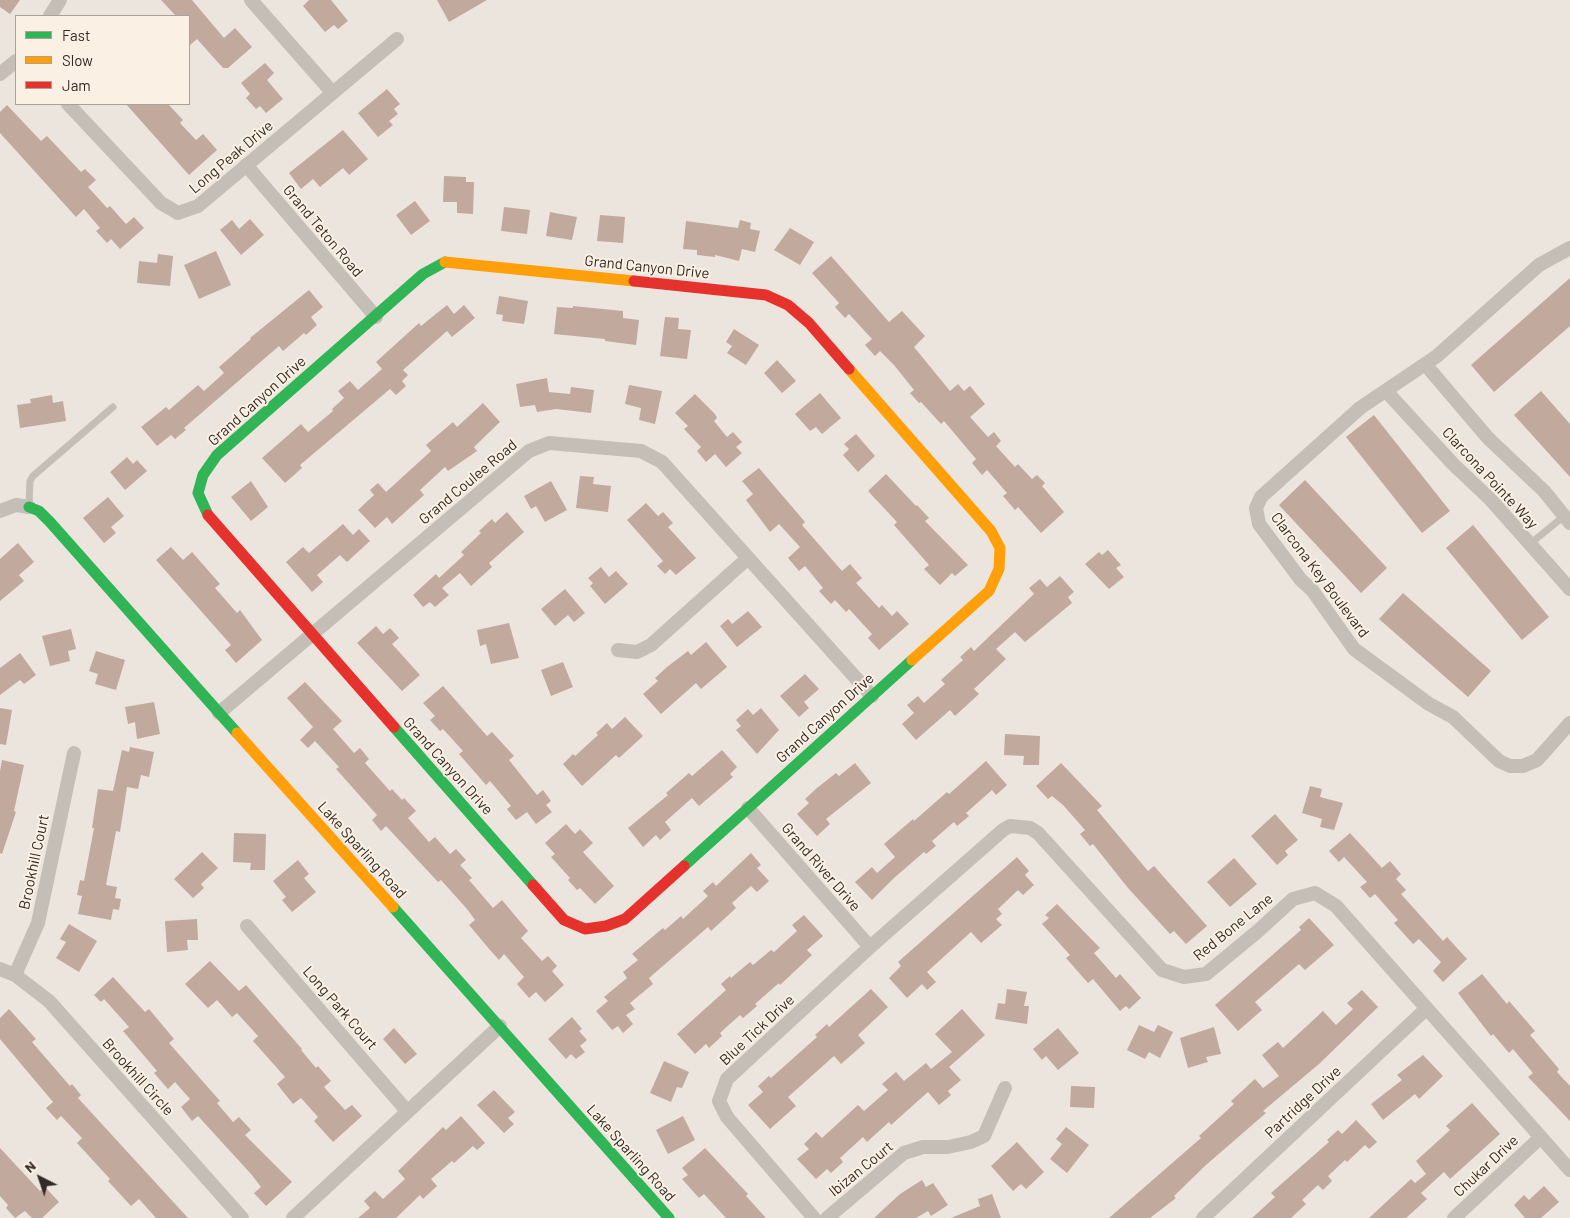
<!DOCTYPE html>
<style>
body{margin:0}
#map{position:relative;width:1570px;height:1218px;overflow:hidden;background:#ece5dd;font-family:Barlow,sans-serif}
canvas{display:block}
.legend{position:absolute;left:15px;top:15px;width:175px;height:90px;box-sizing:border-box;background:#faf0e4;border:1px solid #aba198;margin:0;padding:6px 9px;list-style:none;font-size:15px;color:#352b26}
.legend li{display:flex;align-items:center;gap:10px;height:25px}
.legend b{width:25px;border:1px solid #aba198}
.north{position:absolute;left:15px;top:1153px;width:50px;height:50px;-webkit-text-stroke:4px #faf0e4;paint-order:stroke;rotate:319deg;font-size:14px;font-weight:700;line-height:20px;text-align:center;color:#352b26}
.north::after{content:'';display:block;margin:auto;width:18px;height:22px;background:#352b26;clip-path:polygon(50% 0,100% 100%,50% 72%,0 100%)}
</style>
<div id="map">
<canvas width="1570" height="1218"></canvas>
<ul class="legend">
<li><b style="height:6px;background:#30b455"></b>Fast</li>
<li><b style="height:6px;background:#ff9f0a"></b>Slow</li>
<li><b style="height:6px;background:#e5322d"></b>Jam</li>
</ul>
<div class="north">N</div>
</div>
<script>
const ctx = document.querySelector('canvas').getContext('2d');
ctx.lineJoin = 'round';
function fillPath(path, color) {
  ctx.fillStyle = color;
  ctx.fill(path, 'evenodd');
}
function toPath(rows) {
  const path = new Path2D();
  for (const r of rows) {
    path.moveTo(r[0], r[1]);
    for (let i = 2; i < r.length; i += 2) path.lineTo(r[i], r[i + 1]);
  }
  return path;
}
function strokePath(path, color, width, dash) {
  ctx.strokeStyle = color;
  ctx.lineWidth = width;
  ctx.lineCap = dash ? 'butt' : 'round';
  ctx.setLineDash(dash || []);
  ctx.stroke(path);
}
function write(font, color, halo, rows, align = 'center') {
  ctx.font = font + ' Barlow,sans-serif';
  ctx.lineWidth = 4;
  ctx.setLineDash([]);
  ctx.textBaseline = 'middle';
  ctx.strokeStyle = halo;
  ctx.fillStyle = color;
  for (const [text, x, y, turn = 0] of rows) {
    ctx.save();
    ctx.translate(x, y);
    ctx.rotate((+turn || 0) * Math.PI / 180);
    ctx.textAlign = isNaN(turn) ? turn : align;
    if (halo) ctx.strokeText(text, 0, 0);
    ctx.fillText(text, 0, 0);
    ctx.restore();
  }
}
fillPath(toPath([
 [0,0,20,0,10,14,0,7],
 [161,0,192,0,224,38,235,28,252,47,228,68,223,68,197,39,189,46,189,16,176,16],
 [309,0,331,0,348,21,338,29,334,25,325,32,303,6],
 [437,0,487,0,449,22],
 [265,63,274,73,267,80,283,99,266,113,260,106,256,109,246,98,250,94,241,83],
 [387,89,400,104,394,109,398,114,389,121,393,125,378,137,358,113],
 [126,104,168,104,183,120,180,123,196,140,203,134,217,150,189,175],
 [7,105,41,141,47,136,81,172,85,169,96,180,88,187,107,208,110,206,126,224,134,217,144,228,120,249,111,239,107,243,96,231,100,228,84,209,76,217,0,133,0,112],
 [343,130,368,159,349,175,343,168,320,187,313,179,301,189,289,173],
 [444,176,466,177,466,182,474,182,473,214,457,213,457,202,443,202],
 [415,201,430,221,411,235,396,215],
 [504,207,530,210,527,234,501,231],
 [550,212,577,217,572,240,546,236],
 [600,215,625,217,623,243,597,241],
 [250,219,264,235,241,255,220,230,232,220,239,229],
 [740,220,751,223,750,229,760,231,755,252,742,249,739,261,715,255,715,257,697,255,697,250,683,249,686,221,738,228],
 [790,228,814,242,800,265,774,250],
 [216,251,231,285,199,299,184,265],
 [158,254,173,256,170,286,137,283,139,261,157,263],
 [831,256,889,322,902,311,925,336,914,347,950,391,958,384,964,391,970,386,985,404,970,417,988,437,994,432,1001,441,996,446,1015,467,1018,464,1032,479,1037,475,1045,483,1042,486,1064,512,1041,533,1018,507,1015,510,1003,496,1007,493,987,470,982,475,972,463,976,459,944,421,941,424,921,402,919,403,910,393,914,390,894,365,880,351,875,356,865,345,872,339,849,314,845,318,835,307,839,303,812,273],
 [1570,278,1570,326,1494,392,1471,365],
 [309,290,323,307,311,317,317,325,306,335,304,333,283,351,279,346,184,428,186,430,175,439,171,435,157,446,141,427,166,407,169,410,198,385,204,391,224,373,219,367,251,339,250,338],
 [499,296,528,301,524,324,502,321,503,315,496,314],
 [447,305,454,314,464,305,475,318,452,337,447,331,403,370,408,375,402,381,406,386,396,395,390,389,300,465,302,468,285,483,262,458,301,424,308,432,333,411,332,409,344,398,338,391,350,381,358,390,382,369,376,362,419,323,421,326],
 [573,306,623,311,623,318,639,320,636,345,605,341,605,339,554,334,557,307,573,308],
 [665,317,679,318,678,329,691,330,687,359,660,356],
 [734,329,759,345,746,365,727,353,732,346,726,342],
 [777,360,796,381,782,393,764,373],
 [547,378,549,392,570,394,571,387,594,390,591,413,556,409,537,412,535,405,520,407,516,384],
 [629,385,662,391,655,424,639,420,641,408,625,404],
 [1541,391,1570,424,1570,477,1514,415],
 [820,393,841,418,822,434,816,427,810,431,795,414],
 [695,394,715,414,717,418,714,421,727,437,733,432,742,442,736,447,742,453,726,467,715,454,706,462,697,451,701,447,684,429,688,426,675,413],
 [52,395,53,403,63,401,66,421,20,428,17,405,31,403,30,399],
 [483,403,500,422,474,447,477,451,448,471,445,467,420,490,424,495,392,524,387,517,375,528,358,510,374,495,370,490,378,483,386,492,431,451,426,445,453,422,457,427],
 [1374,415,1450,511,1422,533,1346,437],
 [856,434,875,456,858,472,843,455,849,449,844,444],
 [127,457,133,464,137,460,147,471,125,490,110,472],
 [759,468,805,522,802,525,842,571,850,564,862,578,856,583,879,608,882,605,892,616,897,611,909,624,879,650,868,638,872,634,849,609,846,612,835,600,831,604,819,591,823,588,805,566,799,571,788,558,800,547,779,524,770,532,746,500,753,494,742,481],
 [886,474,916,506,917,505,929,518,925,521,968,565,955,576,952,573,940,585,924,569,929,565,894,525,897,522,868,491],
 [580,476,594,477,593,484,611,486,608,512,576,508],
 [1305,480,1387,568,1361,593,1279,505],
 [251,481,268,507,251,521,231,497],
 [551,481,567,510,545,522,536,506,531,509,524,496],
 [108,497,124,516,111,527,116,533,104,543,83,518],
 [646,503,658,516,663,512,673,523,668,527,696,558,676,575,670,569,665,574,657,566,663,561,627,520],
 [507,512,524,532,489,563,492,567,471,586,460,573,442,588,449,595,435,607,430,602,423,607,413,595,436,574,439,578,464,555,461,552,481,533,479,531,492,519,495,523],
 [343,524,353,535,359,529,370,541,347,562,340,555,317,575,323,582,312,592,286,562,303,547,309,553],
 [1473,525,1549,617,1522,640,1446,548],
 [18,543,34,562,19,575,24,581,0,601,0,559],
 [171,547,183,560,192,552,220,584,215,588,237,613,240,610,262,640,236,663,225,650,231,645,156,560],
 [1108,550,1121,565,1116,568,1124,577,1109,589,1085,564,1099,552,1102,555],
 [601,567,609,577,616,571,628,584,605,604,590,586,593,583,588,578],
 [1060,576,1074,592,1068,597,1072,603,1025,642,1015,632,996,649,1006,659,974,689,979,694,955,716,950,710,916,740,902,724,914,713,907,705,918,696,924,703,945,684,941,680,963,660,960,657,971,647,974,651,1034,594,1029,588,1040,579,1047,587],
 [565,589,585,613,574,622,568,615,555,626,541,609],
 [1403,593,1491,671,1468,697,1379,619],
 [748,611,762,627,737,647,720,626,728,619,732,624],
 [509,623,519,658,491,664,486,644,480,646,477,630],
 [376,626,383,634,390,628,399,638,392,644,420,675,402,691,357,643],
 [71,629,76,649,68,651,70,661,50,666,42,636],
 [706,642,727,667,701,689,696,683,661,714,643,694,658,681,655,678,667,667,688,651,691,655],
 [96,651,125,660,116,690,95,684,98,674,89,671],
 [20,653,36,675,24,684,20,680,0,695,0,668],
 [563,662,573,687,551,696,541,670],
 [805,674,819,689,804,702,809,708,799,717,780,696],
 [305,682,342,721,333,729,354,753,360,748,369,759,365,763,390,791,392,789,402,800,404,798,416,811,408,818,429,842,435,837,450,854,456,849,466,860,460,865,472,878,469,880,493,908,502,900,528,931,521,938,542,961,548,956,557,966,552,971,564,985,545,1002,536,992,529,998,517,984,524,977,504,954,499,960,490,950,469,925,475,920,467,909,441,880,438,882,386,826,381,831,372,820,377,815,336,769,339,767,315,741,308,748,300,740,313,727,287,698],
 [443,686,487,736,492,732,514,756,509,760,537,795,543,790,551,801,546,805,552,812,536,824,527,812,516,820,507,809,511,806,490,781,486,785,459,754,463,751,443,729,440,731,430,720,435,716,423,703],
 [154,702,160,734,137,739,135,722,128,724,125,707],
 [0,708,12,710,6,745,0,744],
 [761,708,779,730,757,754,736,730,741,726,736,720,748,709,753,715],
 [625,717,643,736,619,758,616,755,582,786,563,764,573,754,575,756,598,735,596,733,607,723,612,729],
 [1005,734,1040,736,1039,765,1023,765,1024,756,1004,755],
 [130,747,154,752,149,777,141,775,138,789,127,787,120,832,116,831,106,885,117,887,115,898,121,899,119,910,113,909,111,920,78,914,82,896,77,895,80,880,84,881,94,828,92,828,98,789,113,791,122,750,129,752],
 [722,750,737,767,730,774,733,777,699,806,692,798,665,822,671,830,660,840,656,835,643,847,628,828,668,795,666,793,689,773,692,776],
 [2,760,24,765,14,811,16,812,2,854,0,853,0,771],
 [986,761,1007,785,996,795,992,790,966,813,969,816,957,826,954,822,932,841,936,846,926,854,924,852,894,878,872,900,855,882,872,867,877,873,895,857,884,844,913,819,914,821,947,792,949,794],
 [855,763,871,783,826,819,830,824,817,836,797,814,809,803,805,799,817,788,836,773,839,776],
 [1061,763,1102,806,1097,810,1148,871,1154,866,1207,926,1186,944,1174,931,1170,934,1128,888,1093,844,1090,846,1080,834,1085,830,1063,805,1052,796,1048,799,1036,786],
 [1310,786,1322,789,1320,797,1343,803,1334,830,1320,827,1322,819,1302,813],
 [1275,814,1298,840,1285,851,1288,855,1277,865,1251,836],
 [566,824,575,834,580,829,593,843,583,852,614,886,595,904,580,888,577,890,568,880,570,878,551,857,555,854,545,843],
 [234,833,266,834,265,870,250,870,251,863,233,862],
 [1350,833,1382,868,1390,861,1401,874,1396,879,1406,890,1401,894,1443,941,1447,937,1467,959,1443,982,1433,971,1441,962,1419,939,1413,944,1394,923,1398,920,1375,894,1370,898,1360,887,1367,882,1344,857,1339,862,1329,851],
 [202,852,218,868,201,884,204,888,193,898,174,879],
 [751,853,761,865,757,868,769,881,757,892,751,886,732,903,736,908,711,931,708,927,649,978,653,984,630,1003,635,1009,626,1015,633,1024,623,1033,618,1026,612,1030,596,1011,608,1001,604,997,627,978,623,972,638,960,632,954,663,928,665,930,681,916,683,919,708,896,703,891,713,882,716,886],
 [1017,857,1029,871,1025,875,1034,885,1023,895,1018,890,998,909,1002,914,996,919,1002,925,981,943,971,932,927,972,936,982,927,990,922,984,907,998,889,978,901,966,898,962],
 [1234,858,1257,884,1230,907,1207,882],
 [298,860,309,874,304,878,316,892,292,912,282,900,286,897,273,881],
 [1057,904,1100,948,1094,953,1116,978,1120,974,1141,998,1129,1009,1126,1006,1120,1011,1093,979,1088,983,1066,958,1070,955,1042,924,1049,918,1045,915],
 [804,915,823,936,807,950,812,955,780,985,779,983,755,1004,757,1006,743,1018,740,1015,720,1033,722,1036,709,1048,706,1044,695,1054,677,1034,726,990,721,984,730,976,731,978,750,962,753,965,771,950,774,952,797,931,792,925],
 [1309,918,1334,945,1305,970,1299,964,1255,1002,1262,1010,1238,1031,1215,1005,1301,930,1299,927],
 [197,919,198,940,187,940,188,950,167,952,165,921],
 [69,924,97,941,79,972,56,958,66,942,60,939],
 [210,961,239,991,246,985,302,1049,301,1050,316,1068,318,1066,331,1081,324,1087,345,1110,352,1105,362,1116,333,1142,314,1121,318,1117,301,1098,293,1104,277,1084,285,1077,253,1041,258,1036,237,1013,232,1017,217,1000,208,1008,185,984],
 [1482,974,1507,1004,1509,1001,1535,1031,1530,1035,1559,1069,1557,1072,1570,1086,1570,1121,1528,1077,1533,1073,1513,1049,1509,1053,1493,1034,1491,1036,1458,993],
 [113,977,145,1012,149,1009,174,1039,169,1043,220,1101,217,1103,233,1122,239,1117,251,1130,245,1135,292,1182,266,1206,254,1193,261,1187,251,1174,198,1116,192,1121,181,1107,190,1099,175,1082,168,1089,154,1073,157,1071,123,1031,129,1027,104,999,101,1002,94,995],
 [871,989,888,1007,858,1035,865,1043,841,1064,834,1056,788,1097,796,1106,770,1129,748,1105,763,1092,758,1086,769,1076,771,1078,817,1037,815,1035,827,1024,829,1027],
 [1007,989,1027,992,1024,1006,1029,1006,1027,1024,995,1019,998,1003,1005,1004],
 [1362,990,1378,1007,1319,1064,1263,1111,1266,1113,1206,1165,1174,1196,1176,1198,1150,1218,1109,1218,1201,1138,1199,1136,1234,1104,1231,1101,1255,1079,1263,1088,1279,1076,1262,1055,1278,1042,1283,1048,1323,1011,1336,1025,1353,1009,1347,1003],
 [9,1009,36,1039,32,1042,70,1086,72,1084,81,1095,78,1098,188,1218,156,1218,139,1199,131,1206,108,1181,110,1179,77,1143,82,1138,61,1116,57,1120,46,1108,53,1102,0,1039,0,1018],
 [962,1009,985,1035,949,1067,961,1080,948,1091,951,1095,939,1105,928,1092,891,1125,889,1122,867,1142,863,1137,840,1158,843,1162,831,1173,827,1169,816,1179,797,1159,809,1149,804,1144,816,1132,822,1138,858,1105,864,1111,888,1090,882,1084,896,1072,904,1081,926,1063,931,1069,952,1052,935,1034],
 [572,1017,582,1029,579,1031,587,1040,580,1046,585,1052,576,1059,571,1054,566,1059,548,1039],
 [1139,1025,1154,1032,1158,1025,1173,1032,1160,1058,1149,1052,1145,1059,1127,1050],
 [1214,1027,1221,1054,1206,1057,1208,1062,1188,1068,1180,1038],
 [394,1028,417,1054,405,1064,383,1039],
 [1058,1028,1079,1053,1058,1070,1046,1056,1042,1060,1033,1049],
 [1423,1055,1443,1076,1419,1099,1415,1094,1383,1120,1371,1104,1402,1080,1397,1075],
 [664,1061,689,1072,682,1088,677,1087,671,1102,650,1093],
 [1071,1086,1095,1087,1094,1108,1070,1107],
 [494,1090,515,1112,508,1118,514,1124,504,1133,477,1105],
 [1472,1103,1500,1134,1450,1179,1444,1172,1421,1193,1427,1199,1406,1218,1369,1218,1411,1179,1415,1183,1426,1174,1416,1161,1450,1130,1446,1126],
 [461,1116,485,1143,477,1150,473,1146,454,1163,452,1161,431,1179,437,1186,423,1199,420,1195,396,1218,358,1218,370,1208,364,1201,375,1191,383,1199,405,1179,398,1171,443,1127,446,1130],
 [683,1116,695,1140,668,1154,656,1130],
 [1356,1120,1377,1142,1369,1149,1365,1145,1347,1162,1345,1160,1328,1176,1332,1181,1323,1190,1318,1185,1302,1200,1306,1204,1291,1218,1252,1218,1275,1197,1271,1193,1329,1142,1327,1140,1338,1130,1342,1134],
 [1066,1127,1089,1145,1067,1173,1050,1159,1062,1144,1056,1139],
 [1017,1142,1044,1172,1026,1189,1021,1184,1013,1191,991,1166],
 [0,1148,40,1191,45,1187,59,1202,42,1218,32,1218,25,1211,15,1218,6,1208,8,1205,0,1196],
 [705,1148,748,1194,746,1196,766,1218,726,1218,704,1194,699,1198,682,1179,688,1175,682,1168],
 [922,1180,926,1187,933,1183,948,1205,931,1216,928,1211,916,1218,874,1218,900,1194],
 [1544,1186,1559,1202,1541,1218,1525,1218,1514,1205,1524,1195,1529,1200],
 [992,1194,1001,1218,951,1218,980,1206,978,1199]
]), '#c1a99e');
strokePath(toPath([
 [29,506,30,481,33,476,113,407],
 [1530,544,1564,516]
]), '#c5beb7', 7);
strokePath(toPath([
 [251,0,332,92],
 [50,16,60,0],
 [0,74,16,61],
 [68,104,161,203,178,213,198,206,397,39],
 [246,165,376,317],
 [1570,248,1539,265,1437,356,1360,408,1261,497,1256,508,1259,524,1301,580,1312,590,1354,649,1429,704,1453,717,1499,761,1510,766,1523,766,1537,760,1570,723],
 [1425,364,1488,438,1544,491,1570,523],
 [1386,391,1453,464,1491,500,1570,589],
 [0,511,16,505,29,507],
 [618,650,637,652,651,645,748,558],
 [219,713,529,451,549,443,641,451,662,462,872,696],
 [748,808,870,947],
 [247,926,407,1111],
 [0,969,15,975,49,1001,242,1218],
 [15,975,38,923,74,753],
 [293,1218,500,1026],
 [814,1218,727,1117,719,1101,727,1079,870,947,1003,830,1010,826,1030,828,1038,833,1162,970,1184,977,1206,974,1258,931,1293,899,1315,893,1336,906,1570,1170],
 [827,1218,904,1153,923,1147,948,1147,971,1142,984,1136,1005,1088],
 [1203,1218,1426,1009],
 [1454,1218,1541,1137]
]), '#c5beb7', 14);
strokePath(toPath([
 [29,507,39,511,50,522,237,733],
 [208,515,198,493,203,475,217,455,423,274,445,262],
 [394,727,533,885],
 [684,866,912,660],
 [393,907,669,1218]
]), '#30b455', 11);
strokePath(toPath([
 [445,262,634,281],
 [849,369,991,531,1000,548,999,569,989,591,912,660],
 [237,733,393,907]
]), '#ff9f0a', 11);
strokePath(toPath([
 [634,281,766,295,788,305,809,323,849,369],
 [208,515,394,727],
 [533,885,564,920,585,929,606,926,625,919,684,866]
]), '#e5322d', 11);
write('15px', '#352b26', '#faf0e4', [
 ["Long Peak Drive",231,157,-40],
 ["Grand Teton Road",323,231,50],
 ["Grand Canyon Drive",647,267,6],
 ["Grand Canyon Drive",257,401,-42],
 ["Clarcona Pointe Way",1490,478,47],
 ["Grand Coulee Road",468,482,-40],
 ["Clarcona Key Boulevard",1320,575,53],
 ["Grand Canyon Drive",825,718,-42],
 ["Grand Canyon Drive",448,766,48],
 ["Lake Sparling Road",362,850,48],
 ["Brookhill Court",34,862,-78],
 ["Grand River Drive",821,867,49],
 ["Red Bone Lane",1233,927,-39],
 ["Long Park Court",340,1008,49],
 ["Blue Tick Drive",757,1030,-43],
 ["Brookhill Circle",138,1077,48],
 ["Partridge Drive",1303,1102,-43],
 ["Lake Sparling Road",631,1153,48],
 ["Chukar Drive",1486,1166,-43],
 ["Ibizan Court",861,1169,-39]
]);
</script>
